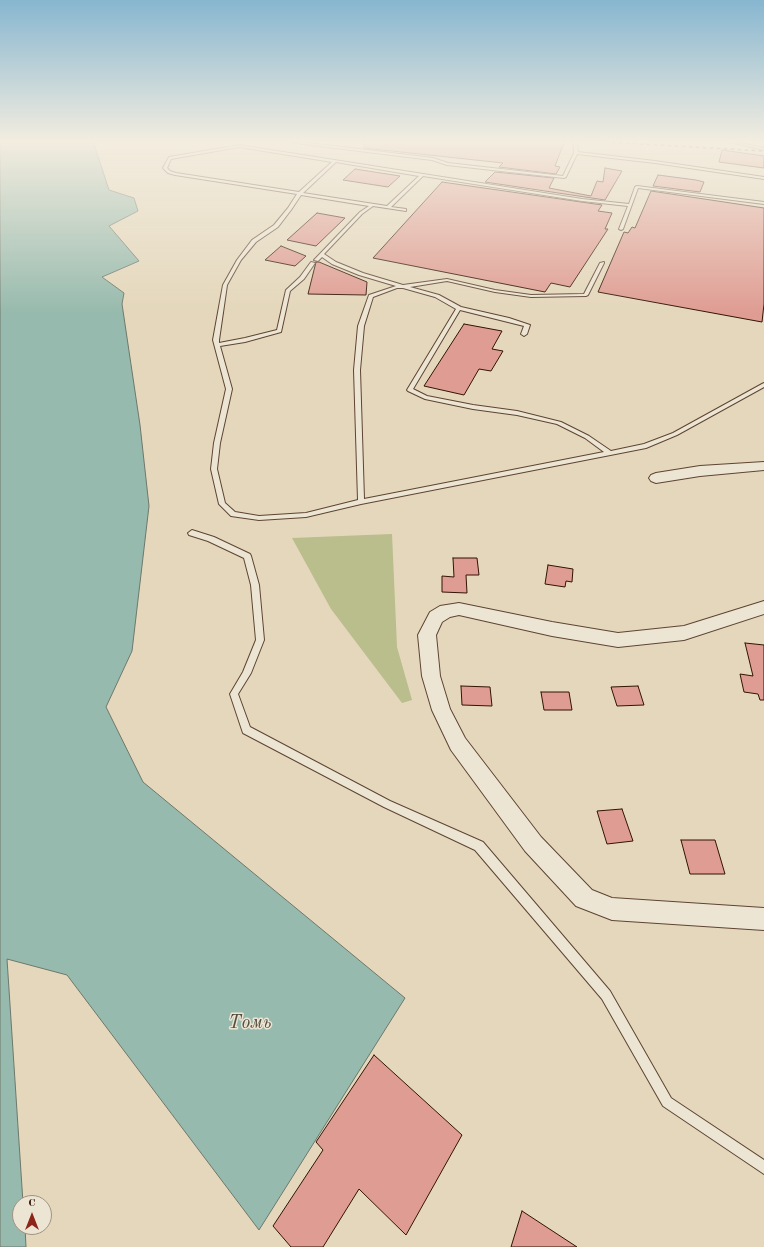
<!DOCTYPE html>
<meta charset="utf-8">
<style>
body{margin:0}
#map{position:relative;width:764px;height:1247px;overflow:hidden;background:#e4d7bb;font-family:"Old Standard TT",serif}
canvas{display:block}
.north{position:absolute;left:12px;top:1195px;width:40px;height:40px;box-sizing:border-box;background:#ede5d3;border:1px solid #a29181;border-radius:50%;rotate:0deg;font-size:11px;font-weight:700;line-height:16px;text-align:center;color:#321305}
.north::after{content:'';display:block;margin:auto;width:14px;height:18px;background:#8f2418;clip-path:polygon(50% 0,100% 100%,50% 72%,0 100%)}
</style>
<div id="map">
<canvas width="764" height="1247"></canvas>
<div class="north">С</div>
</div>
<script>
const ctx = document.querySelector('canvas').getContext('2d');
ctx.lineJoin = 'round';
function fillPath(path, color) {
  ctx.fillStyle = color;
  ctx.fill(path, 'evenodd');
}
function toPath(rows) {
  const path = new Path2D();
  for (const r of rows) {
    path.moveTo(r[0], r[1]);
    for (let i = 2; i < r.length; i += 2) path.lineTo(r[i], r[i + 1]);
  }
  return path;
}
function strokePath(path, color, width, dash) {
  ctx.strokeStyle = color;
  ctx.lineWidth = width;
  ctx.lineCap = dash ? 'butt' : 'round';
  ctx.setLineDash(dash || []);
  ctx.stroke(path);
}
function write(font, color, halo, rows, align = 'center') {
  ctx.font = font + ' "Old Standard TT",serif';
  ctx.lineWidth = 3;
  ctx.setLineDash([]);
  ctx.textBaseline = 'middle';
  ctx.strokeStyle = halo;
  ctx.fillStyle = color;
  for (const [text, x, y, turn = 0] of rows) {
    ctx.save();
    ctx.translate(x, y);
    ctx.rotate((+turn || 0) * Math.PI / 180);
    ctx.textAlign = isNaN(turn) ? turn : align;
    if (halo) ctx.strokeText(text, 0, 0);
    ctx.fillText(text, 0, 0);
    ctx.restore();
  }
}
fillPath(toPath([
 [392,534,397,647,412,700,402,703,331,609,292,538]
]), '#babd8c');
const water = toPath([
 [0,140,89,140,94,144,109,190,134,198,138,211,109,226,139,261,102,277,124,293,122,304,140,425,149,506,132,651,106,707,143,782,405,998,259,1230,67,975,7,959,23,1203,20,1203,20,1227,25,1227,26,1247,0,1247,0,140]
]);
fillPath(water, '#96baad');
strokePath(water, '#6e776a', 1);
const building = toPath([
 [364,140,565,140,555,166,560,167,556,174,499,167,503,163,364,148,364,140],
 [722,150,764,156,764,168,719,162,722,150],
 [605,168,622,171,605,200,485,182,495,172,554,178,549,188,591,196,597,181,603,182,605,168],
 [355,169,400,176,388,187,343,180,355,169],
 [658,175,696,180,704,182,700,192,653,186,658,175],
 [442,182,602,205,598,211,612,213,605,229,608,229,570,287,551,283,545,292,373,258,442,182],
 [651,191,764,208,764,304,762,322,598,292,624,232,628,233,632,227,635,228,651,191],
 [317,213,345,218,316,246,287,240,317,213],
 [281,246,306,256,295,266,265,260,281,246],
 [316,262,319,262,367,282,366,295,308,294,316,262],
 [464,324,502,331,492,349,503,351,491,371,479,369,464,395,424,386,464,324],
 [453,558,477,558,479,575,466,575,467,593,442,592,442,576,454,577,453,558],
 [548,565,573,569,572,582,566,581,565,587,545,584,548,565],
 [745,643,764,645,764,700,760,700,758,694,744,692,740,674,753,676,745,643],
 [461,686,490,687,492,706,462,705,461,686],
 [638,686,644,705,617,706,611,687,638,686],
 [541,692,569,692,572,710,544,710,541,692],
 [622,809,633,841,607,844,597,811,622,809],
 [681,840,715,840,725,874,690,874,681,840],
 [374,1055,462,1135,406,1235,359,1189,323,1247,291,1247,273,1226,323,1150,316,1142,374,1055],
 [522,1211,577,1247,511,1247,522,1211]
]);
fillPath(building, '#df9c92');
strokePath(building, '#321305', 1);
const service = toPath([
 [285,140,433,158,448,163,563,176,574,153,573,140,577,140,578,152,655,161,764,177,764,179,655,163,577,154,566,177,564,178,447,165,432,160,302,144,285,140],
 [721,140,726,140,764,148,764,150,721,140],
 [761,140,764,140,764,141,762,141,761,140],
 [239,145,582,199,629,204,635,187,637,186,764,202,764,204,638,188,623,229,621,230,619,229,628,206,582,201,423,176,391,207,406,209,406,211,373,206,362,214,324,254,336,262,363,273,403,285,447,279,495,290,531,295,584,294,600,263,604,262,604,263,588,295,586,296,531,297,495,292,447,281,410,287,439,295,461,307,509,318,530,325,527,334,524,336,521,334,524,326,460,310,413,389,427,396,473,405,517,411,561,422,589,436,611,451,644,444,673,433,762,384,764,383,764,387,677,435,646,448,361,504,306,517,259,520,231,516,219,504,211,469,214,443,226,389,213,340,223,285,237,260,252,240,274,225,288,208,297,194,175,175,168,173,163,168,169,157,239,145],
 [239,147,332,162,299,192,176,173,170,171,167,168,171,159,239,147],
 [336,162,419,176,387,206,303,193,336,162],
 [301,195,369,206,360,212,314,260,318,261,322,257,332,264,359,275,396,286,369,295,358,326,354,370,358,500,306,513,259,516,235,512,225,503,217,469,220,443,232,389,220,346,245,342,281,332,290,291,304,279,315,263,311,262,300,277,286,290,277,330,245,338,219,343,219,340,227,285,241,260,256,242,278,227,291,210,301,195],
 [397,288,403,288,435,297,456,309,407,390,408,391,425,399,473,409,517,415,557,424,585,438,604,452,364,499,360,370,364,326,373,297,397,288],
 [192,530,214,537,250,554,251,556,259,585,264,640,251,673,238,694,250,727,390,801,483,842,610,991,671,1098,764,1160,764,1174,663,1106,602,999,475,850,384,807,243,733,230,694,243,672,256,640,251,585,244,558,208,541,189,535,188,533,192,530]
]);
const minor = toPath([
 [764,462,764,470,700,476,656,483,651,481,649,478,651,475,656,473,700,466,764,462],
 [764,601,764,614,684,640,618,647,552,636,459,615,450,617,442,622,436,635,440,676,450,709,465,738,541,837,592,890,612,898,764,908,764,930,612,920,576,906,525,851,451,750,432,710,422,676,418,635,430,612,440,606,459,603,552,622,618,633,684,626,764,601]
]);
strokePath(service, '#5e4432', 2);
strokePath(minor, '#5e4432', 2);
fillPath(service, '#ede5d3');
fillPath(minor, '#ede5d3');
strokePath(toPath([
 [570,140,764,151]
]), '#321305', 1.5, [3.5, 3.5]);
const sky = ctx.createLinearGradient(0, 0, 0, 314);
sky.addColorStop(0, '#87b6d0');
sky.addColorStop(0.45, '#f3ede0');
sky.addColorStop(1, '#f3ede000');
ctx.fillStyle = sky;
ctx.fillRect(0, 0, 764, 314);
write('italic 19px', '#554d40', '#ede5d3', [
 ["Томь",250,1023]
]);
</script>
